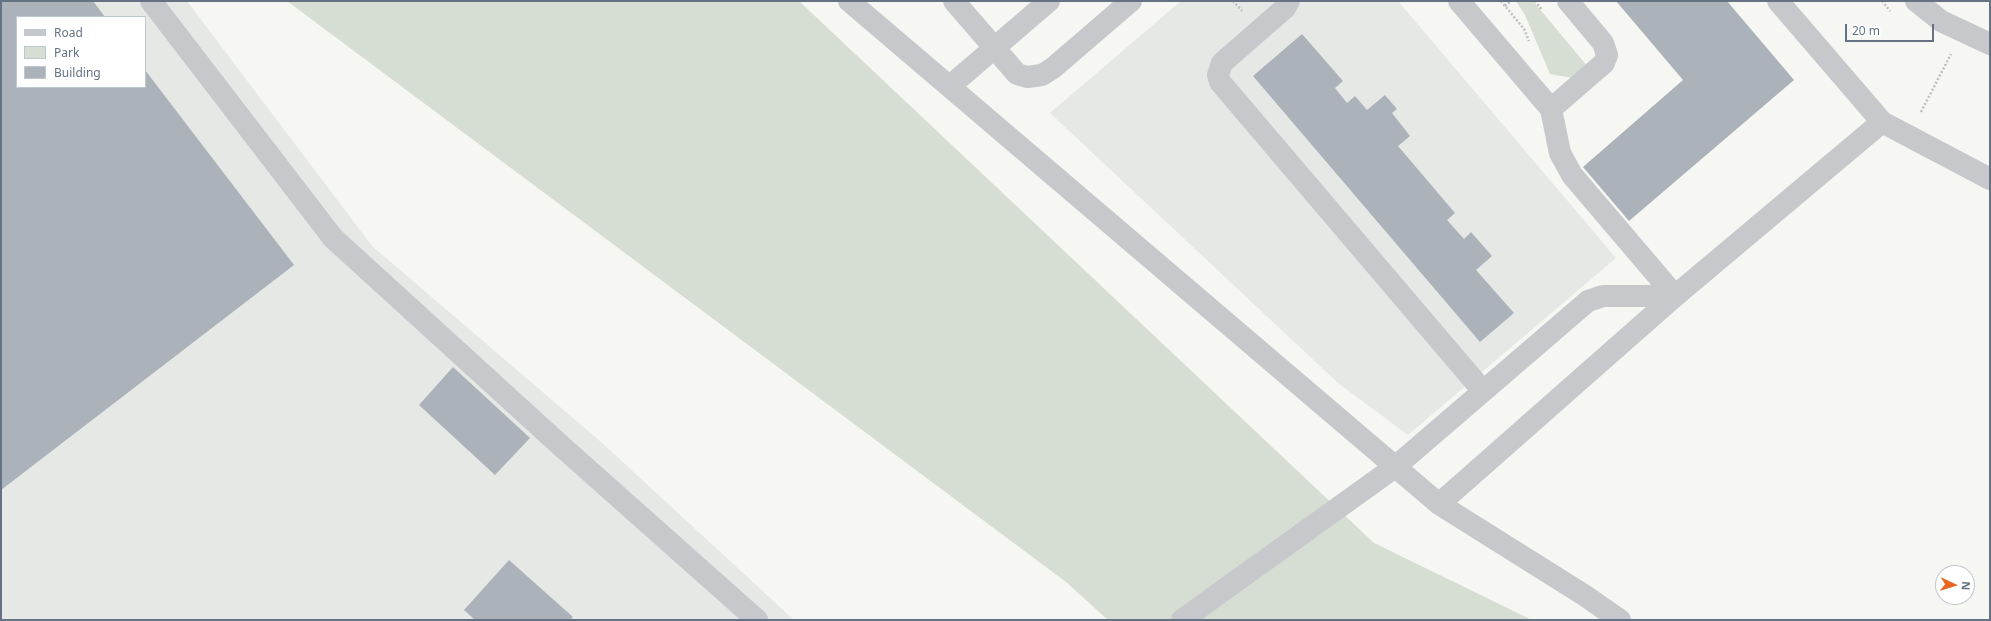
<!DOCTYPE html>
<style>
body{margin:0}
#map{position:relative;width:1991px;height:621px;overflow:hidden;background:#f6f6f2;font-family:"Noto Sans",sans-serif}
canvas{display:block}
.frame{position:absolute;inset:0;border:2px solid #647284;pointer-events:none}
.legend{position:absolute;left:16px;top:16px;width:130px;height:72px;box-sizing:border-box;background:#fff;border:1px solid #c1c7ce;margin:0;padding:5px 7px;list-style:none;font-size:12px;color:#647284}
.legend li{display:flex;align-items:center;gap:8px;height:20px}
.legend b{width:20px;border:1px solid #c1c7ce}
.north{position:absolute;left:1935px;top:565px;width:40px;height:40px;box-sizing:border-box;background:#fff;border:1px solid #c1c7ce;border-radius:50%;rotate:94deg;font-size:11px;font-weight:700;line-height:16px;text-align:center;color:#647284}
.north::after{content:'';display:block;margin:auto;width:14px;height:18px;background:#e86620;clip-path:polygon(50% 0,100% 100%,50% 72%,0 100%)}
.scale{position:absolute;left:1845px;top:24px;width:89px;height:18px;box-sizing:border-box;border:2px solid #647284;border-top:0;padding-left:5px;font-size:12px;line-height:14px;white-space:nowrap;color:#647284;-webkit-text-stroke:3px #fff;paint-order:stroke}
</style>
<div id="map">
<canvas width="1991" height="621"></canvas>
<div class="frame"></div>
<ul class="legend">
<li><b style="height:5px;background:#c6c8cc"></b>Road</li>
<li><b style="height:11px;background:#d6ddd3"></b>Park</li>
<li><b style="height:11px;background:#abb2b9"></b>Building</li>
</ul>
<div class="north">N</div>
<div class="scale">20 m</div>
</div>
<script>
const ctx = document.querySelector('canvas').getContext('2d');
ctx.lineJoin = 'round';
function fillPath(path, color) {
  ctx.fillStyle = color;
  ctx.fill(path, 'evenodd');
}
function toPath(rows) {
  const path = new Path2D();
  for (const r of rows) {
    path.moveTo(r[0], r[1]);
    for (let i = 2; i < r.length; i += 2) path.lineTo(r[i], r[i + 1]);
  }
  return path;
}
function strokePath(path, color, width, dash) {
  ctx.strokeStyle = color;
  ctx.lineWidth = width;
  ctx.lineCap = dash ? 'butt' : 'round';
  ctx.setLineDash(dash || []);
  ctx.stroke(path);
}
fillPath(toPath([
 [1,1,187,1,372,246,601,442,794,620,1,620],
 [17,17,145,17,145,87,17,87],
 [1181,1,1398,1,1616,258,1408,435,1338,383,1050,113]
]), '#e6e8e6');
fillPath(toPath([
 [287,1,799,1,1374,543,1532,620,1108,620,1066,582],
 [1516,1,1533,1,1588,67,1572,78,1550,74,1525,15]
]), '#d6ddd3');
fillPath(toPath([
 [1,1,93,1,105,17,17,17,17,87,145,87,145,70,294,265,1,490],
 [1616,1,1727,1,1794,80,1629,221,1583,167,1683,80],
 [1302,34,1343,81,1335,88,1347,103,1355,96,1367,110,1385,95,1397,109,1392,113,1410,136,1398,146,1455,213,1447,220,1464,239,1471,232,1492,256,1476,270,1514,313,1480,342,1253,76],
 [453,367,530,438,495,475,419,405],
 [509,560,573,617,570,620,475,620,464,610]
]), '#abb2b9');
strokePath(toPath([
 [1233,1,1242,11],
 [1501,1,1524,29,1529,41],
 [1535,1,1542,10],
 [1882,1,1890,11],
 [1505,6,1511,1],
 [1921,112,1951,54]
]), '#bdbfc1', 2.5, [2, 2]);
strokePath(toPath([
 [151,1,333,238,559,444,757,620],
 [849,1,1439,504,1584,595,1620,620],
 [954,1,1017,74,1027,77,1042,75,1053,68,1131,1],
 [1289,1,1285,8,1222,63,1218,75,1220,82,1483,391],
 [1459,1,1551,109,1560,153,1572,175,1675,296],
 [1778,1,1882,122,1990,179],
 [1916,1,1941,21,1990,44],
 [950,86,1049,1],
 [1551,109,1604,63,1607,55,1603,43,1568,1],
 [1439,504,1675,296,1882,122],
 [1182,620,1395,467,1588,301,1603,296,1675,296]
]), '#c6c8cc', 22);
</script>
